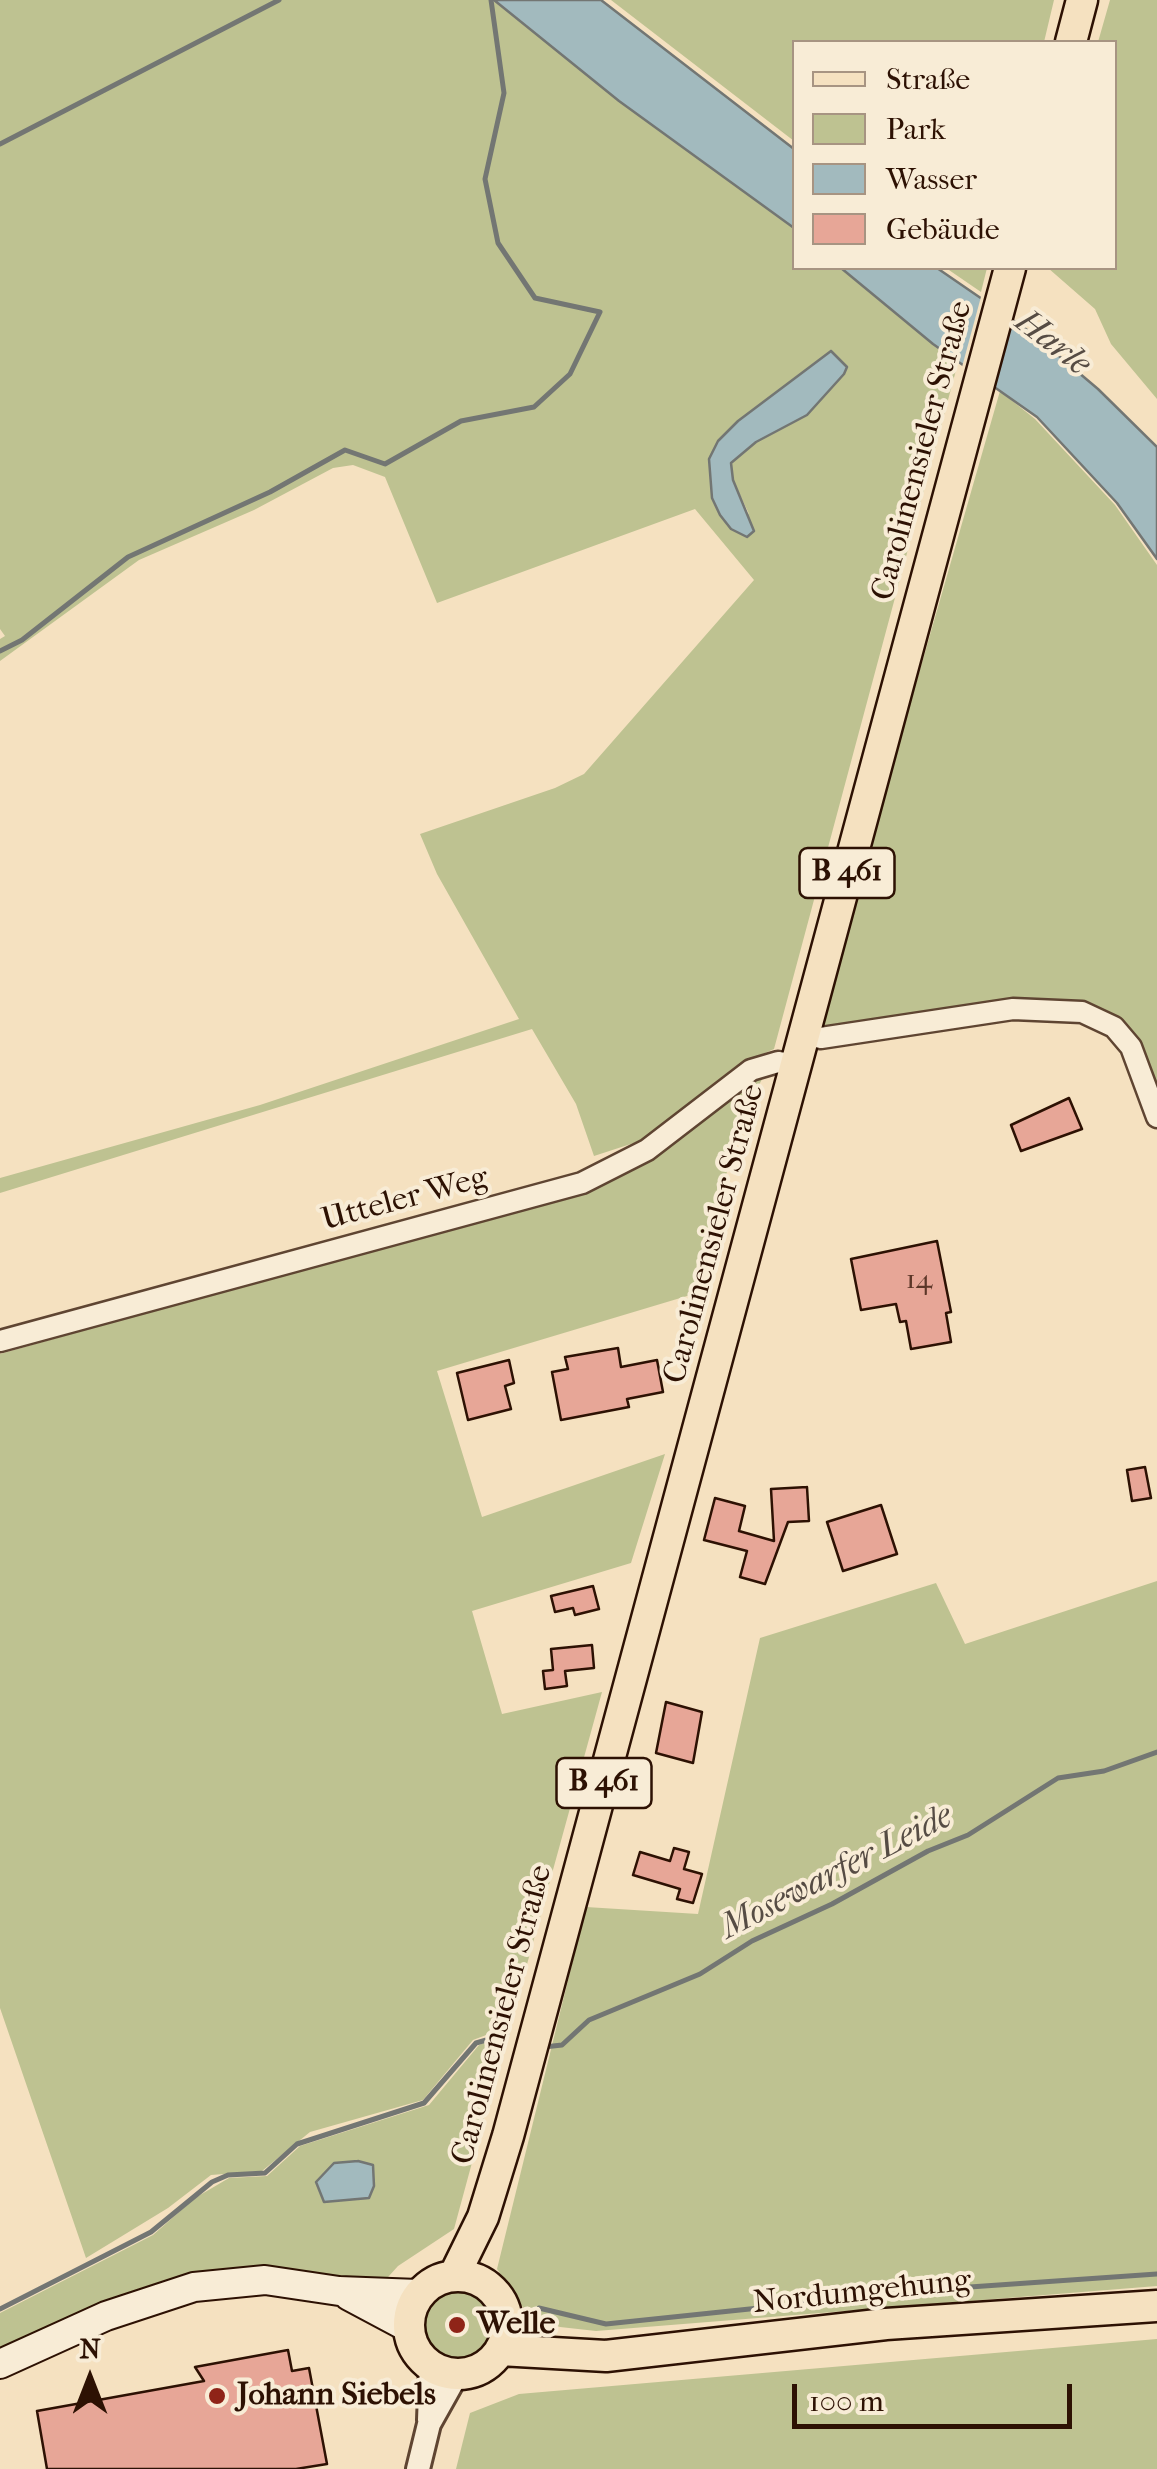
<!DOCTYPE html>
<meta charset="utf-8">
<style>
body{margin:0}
#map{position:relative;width:1157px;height:2469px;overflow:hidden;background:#f5e1c0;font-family:"IM FELL French Canon",serif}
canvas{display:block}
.legend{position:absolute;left:792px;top:40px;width:325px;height:230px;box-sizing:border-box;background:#f8ecd6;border:2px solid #a79482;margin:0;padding:12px 18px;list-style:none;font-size:30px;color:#2d1103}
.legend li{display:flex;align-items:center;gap:20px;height:50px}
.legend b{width:50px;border:2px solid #a79482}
.north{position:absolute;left:40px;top:2329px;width:100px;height:100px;-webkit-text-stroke:8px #f8ecd6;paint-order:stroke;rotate:0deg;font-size:28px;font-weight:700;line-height:40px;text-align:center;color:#2d1103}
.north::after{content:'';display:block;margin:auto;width:35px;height:45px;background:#2d1103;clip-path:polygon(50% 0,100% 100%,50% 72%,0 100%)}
.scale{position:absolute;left:792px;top:2384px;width:280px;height:45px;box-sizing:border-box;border:5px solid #2d1103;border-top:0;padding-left:12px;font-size:30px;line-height:35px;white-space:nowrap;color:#2d1103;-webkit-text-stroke:8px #f8ecd6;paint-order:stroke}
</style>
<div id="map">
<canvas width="1157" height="2469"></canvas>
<ul class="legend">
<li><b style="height:12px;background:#f5e1c0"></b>Straße</li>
<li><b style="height:28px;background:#bec291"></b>Park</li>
<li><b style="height:28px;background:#a2babe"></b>Wasser</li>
<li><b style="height:28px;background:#e7a697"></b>Gebäude</li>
</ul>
<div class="north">N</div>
<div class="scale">100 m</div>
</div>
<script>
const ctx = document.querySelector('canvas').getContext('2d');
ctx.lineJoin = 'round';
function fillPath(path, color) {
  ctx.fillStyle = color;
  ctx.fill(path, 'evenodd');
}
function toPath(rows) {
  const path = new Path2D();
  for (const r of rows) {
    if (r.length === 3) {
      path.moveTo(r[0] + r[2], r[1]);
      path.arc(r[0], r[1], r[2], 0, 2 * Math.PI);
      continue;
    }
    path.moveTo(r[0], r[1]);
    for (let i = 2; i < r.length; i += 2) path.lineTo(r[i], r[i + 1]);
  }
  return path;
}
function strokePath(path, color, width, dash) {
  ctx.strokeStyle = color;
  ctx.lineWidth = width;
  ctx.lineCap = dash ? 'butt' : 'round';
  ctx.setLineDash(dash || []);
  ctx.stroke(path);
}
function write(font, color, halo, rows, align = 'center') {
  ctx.font = font + ' "IM FELL French Canon",serif';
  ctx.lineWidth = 8;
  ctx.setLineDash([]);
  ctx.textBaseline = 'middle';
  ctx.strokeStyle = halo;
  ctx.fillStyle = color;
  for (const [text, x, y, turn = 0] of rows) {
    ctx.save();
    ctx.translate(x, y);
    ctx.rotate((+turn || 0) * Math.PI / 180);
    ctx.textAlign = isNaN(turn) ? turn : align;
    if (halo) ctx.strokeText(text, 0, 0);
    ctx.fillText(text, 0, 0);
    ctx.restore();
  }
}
fillPath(toPath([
 [0,0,494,0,619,101,794,228,794,268,841,268,959,359,774,1049,736,1066,640,1141,594,1156,576,1104,532,1029,0,1193,0,1178,260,1105,519,1019,437,874,420,834,555,788,584,774,754,580,695,509,437,603,385,477,353,465,333,468,254,510,139,560,0,661,0,639,5,636,0,629],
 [831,351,822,395,807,415,756,442,731,463,733,480,749,514,710,480,710,458,718,441],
 [611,0,1054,0,1044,42,794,42,794,141],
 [1110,0,1157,0,1157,399,1111,344,1095,309,1048,268,1114,268,1114,42,1098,42],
 [946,268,987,268,981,292],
 [1000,391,1035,419,1115,505,1157,565,1157,1095,1119,1022,1059,1000,816,1032],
 [766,1072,748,1105,702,1251,697,1293,437,1371,482,1517,665,1454,631,1563,472,1611,502,1714,602,1692,510,2026,473,2040,423,2100,310,2132,262,2171,211,2175,168,2208,86,2258,0,2008,0,1354,585,1189],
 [1157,1581,1157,2286,596,2331,560,2327,528,2315,497,2269,586,1907,698,1914,760,1638,936,1583,965,1644],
 [489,2041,505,2041,454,2229,398,2266,380,2286,99,2305,0,2348,0,2313,153,2235,195,2198,229,2178,267,2176,300,2146,429,2105,479,2045],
 [457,2323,36],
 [1157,2339,1157,2469,456,2469,470,2413,519,2394]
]), '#bec291');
const water = toPath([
 [494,0,601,0,794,149,794,228,619,101,494,0],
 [841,268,937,268,1033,334,1098,389,1157,447,1157,559,1117,503,1037,417,933,344,841,268],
 [831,351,847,367,844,374,807,415,756,442,731,463,733,480,754,531,747,537,731,529,720,515,712,498,709,459,718,441,738,421,831,351],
 [358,2161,373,2165,374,2186,369,2198,324,2202,316,2182,334,2163,358,2161]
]);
fillPath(water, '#a2babe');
strokePath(water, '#737673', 2.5);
fillPath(toPath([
 [982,293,1014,314,993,389,962,367]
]), '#f5e1c0');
strokePath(toPath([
 [0,144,279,0],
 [0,651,22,640,128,557,270,492,345,450,385,464,461,421,534,407,570,374,600,312,535,298,498,243,485,179,504,93,491,0],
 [544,2047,562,2045,589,2020,700,1974,752,1941,832,1904,928,1851,968,1835,1058,1778,1104,1771,1157,1752],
 [539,2308,606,2324,941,2289,1157,2274],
 [0,2309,151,2232,212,2182,228,2175,265,2173,297,2144,424,2103,476,2043,507,2034]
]), '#737673', 5);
const building = toPath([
 [1069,1098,1082,1129,1021,1151,1011,1125,1069,1098],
 [937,1241,951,1312,946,1313,951,1342,911,1349,906,1321,900,1322,896,1304,861,1310,851,1259,937,1241],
 [618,1348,621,1367,657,1360,663,1392,627,1399,629,1407,561,1420,552,1372,568,1369,565,1357,618,1348],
 [509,1360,514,1383,505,1386,511,1409,468,1420,457,1373,509,1360],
 [1145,1467,1151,1498,1132,1501,1127,1470,1145,1467],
 [807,1487,809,1521,788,1522,765,1584,740,1577,747,1551,704,1540,715,1498,745,1506,739,1531,774,1541,771,1489,807,1487],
 [881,1505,897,1554,843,1571,827,1522,881,1505],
 [593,1586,599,1609,575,1615,573,1608,555,1612,551,1596,593,1586],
 [592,1645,594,1668,565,1671,567,1686,545,1689,543,1671,553,1670,551,1649,592,1645],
 [666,1702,702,1712,693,1763,656,1753,666,1702],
 [674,1848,689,1852,684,1869,702,1874,693,1903,677,1899,680,1889,633,1875,640,1852,670,1861,674,1848],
 [288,2350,292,2371,309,2368,327,2464,296,2469,47,2469,37,2411,204,2381,195,2367,288,2350]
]);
fillPath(building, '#e7a697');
strokePath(building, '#2d1103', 2.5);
const minor = toPath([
 [805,1034,821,1038,1013,1009,1082,1012,1114,1027,1131,1047,1157,1117],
 [0,1341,582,1183,647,1150,751,1070,778,1062,797,1065]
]);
const tertiary = toPath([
 [429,2420,431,2366],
 [418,2469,429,2424,457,2374]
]);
const secondary = toPath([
 [349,2296,409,2328],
 [0,2364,106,2316,194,2287,265,2280,339,2291,418,2294]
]);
const primary = toPath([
 [1071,42,1082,0],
 [454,2276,483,2217,508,2136,1010,268],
 [458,2325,49],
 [500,2350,606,2356,886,2324,1157,2306]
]);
strokePath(minor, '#5f4532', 25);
strokePath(tertiary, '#5f4532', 28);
strokePath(secondary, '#2d1103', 32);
strokePath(primary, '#2d1103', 35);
strokePath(minor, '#f8ecd6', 20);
strokePath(tertiary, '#f8ecd6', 22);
strokePath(secondary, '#f8ecd6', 28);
strokePath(primary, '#f5e1c0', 30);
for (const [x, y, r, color] of [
 [457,2325,10,"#8f2418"],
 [217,2396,10,"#8f2418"]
]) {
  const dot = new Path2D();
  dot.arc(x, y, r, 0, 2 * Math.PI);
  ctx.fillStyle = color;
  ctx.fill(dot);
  strokePath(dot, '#f8ecd6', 4);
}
write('28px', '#5c3628', null, [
 ["14",919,1281]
]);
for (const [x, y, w] of [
 [847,873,95],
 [604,1783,95]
]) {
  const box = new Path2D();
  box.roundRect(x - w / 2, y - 25, w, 50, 8);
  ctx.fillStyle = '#f8ecd6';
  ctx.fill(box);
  strokePath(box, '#2d1103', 2.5);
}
write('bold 30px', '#2d1103', null, [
 ["B 461",847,873],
 ["B 461",604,1783]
]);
write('32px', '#2d1103', '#f8ecd6', [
 ["Carolinensieler Straße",923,451,-75],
 ["Utteler Weg",405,1200,-15],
 ["Carolinensieler Straße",715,1234,-75],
 ["Carolinensieler Straße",503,2015,-75],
 ["Nordumgehung",862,2293,-6]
]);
write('bold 32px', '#2d1103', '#f8ecd6', [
 ["Welle",477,2325],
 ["Johann Siebels",237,2396]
], 'left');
write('italic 35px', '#564c44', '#f8ecd6', [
 ["Harle",1052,344,38],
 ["Mosewarfer Leide",837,1873,-27]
]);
</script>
